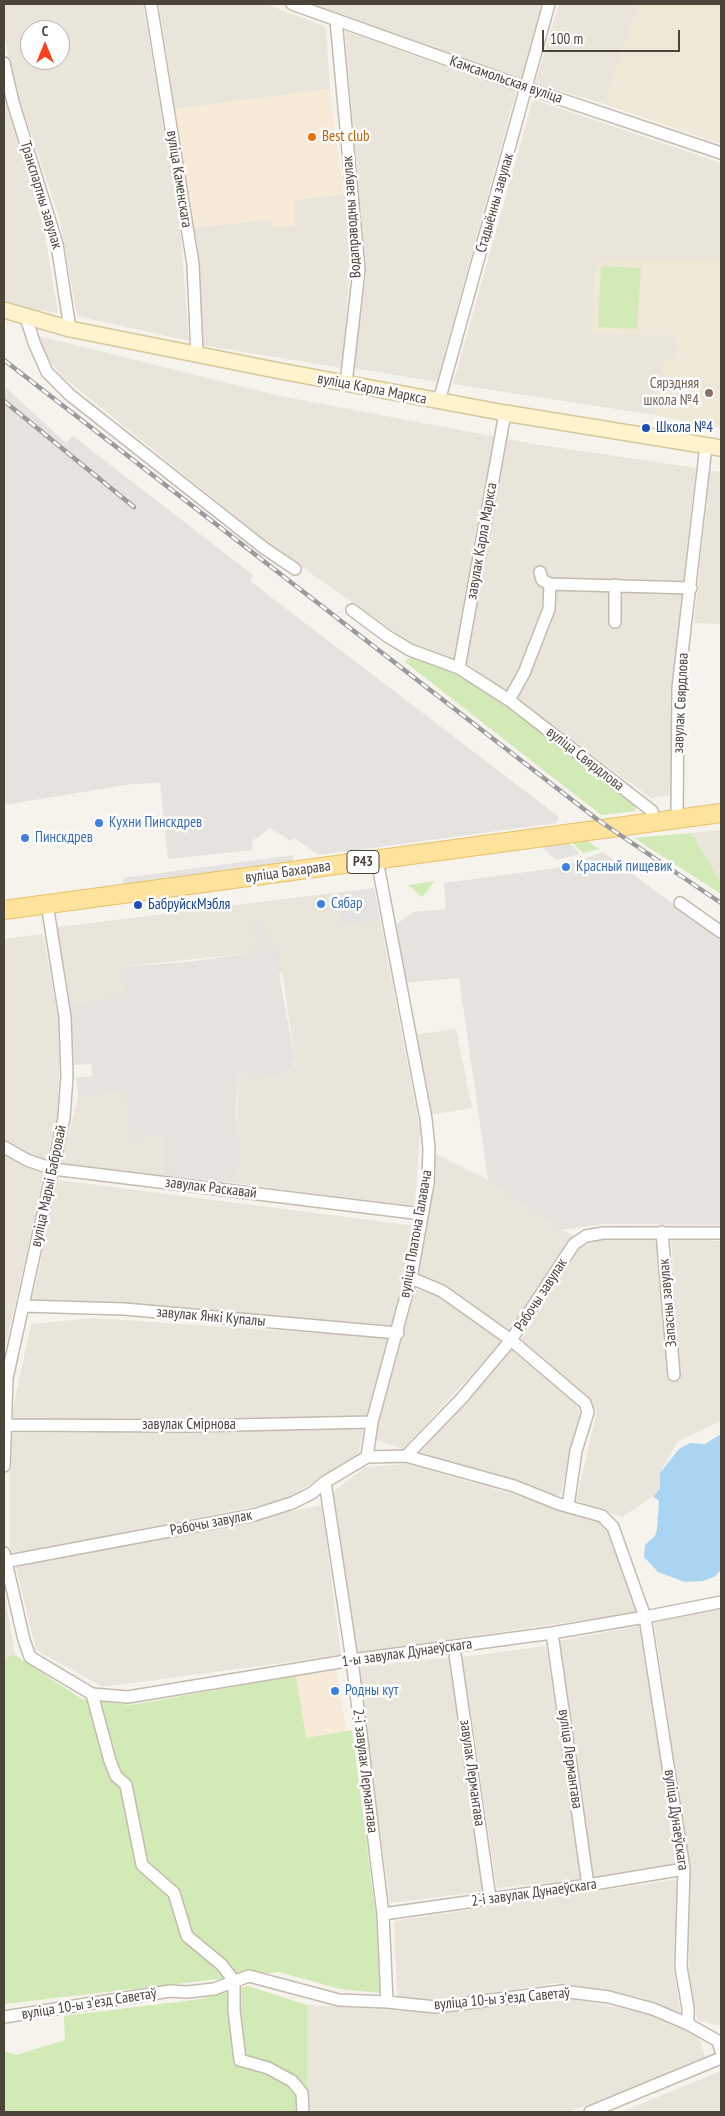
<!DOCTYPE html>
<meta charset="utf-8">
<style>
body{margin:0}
#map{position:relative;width:725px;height:2116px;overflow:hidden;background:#f6f3ec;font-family:"PT Sans Narrow",sans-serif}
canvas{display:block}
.frame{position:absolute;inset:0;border:5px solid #4b4439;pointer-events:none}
.north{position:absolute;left:20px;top:20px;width:50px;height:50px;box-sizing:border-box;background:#fff;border:1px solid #b7b4b0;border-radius:50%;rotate:0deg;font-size:14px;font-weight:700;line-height:20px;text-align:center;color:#4b4439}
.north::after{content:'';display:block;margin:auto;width:18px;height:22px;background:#fc3f1d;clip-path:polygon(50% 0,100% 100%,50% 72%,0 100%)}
.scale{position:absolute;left:542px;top:30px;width:138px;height:22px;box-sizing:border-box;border:2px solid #4b4439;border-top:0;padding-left:6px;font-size:15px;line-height:18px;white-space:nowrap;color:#4b4439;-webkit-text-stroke:4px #fff;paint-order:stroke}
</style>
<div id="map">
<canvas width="725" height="2116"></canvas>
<div class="frame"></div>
<div class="north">С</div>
<div class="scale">100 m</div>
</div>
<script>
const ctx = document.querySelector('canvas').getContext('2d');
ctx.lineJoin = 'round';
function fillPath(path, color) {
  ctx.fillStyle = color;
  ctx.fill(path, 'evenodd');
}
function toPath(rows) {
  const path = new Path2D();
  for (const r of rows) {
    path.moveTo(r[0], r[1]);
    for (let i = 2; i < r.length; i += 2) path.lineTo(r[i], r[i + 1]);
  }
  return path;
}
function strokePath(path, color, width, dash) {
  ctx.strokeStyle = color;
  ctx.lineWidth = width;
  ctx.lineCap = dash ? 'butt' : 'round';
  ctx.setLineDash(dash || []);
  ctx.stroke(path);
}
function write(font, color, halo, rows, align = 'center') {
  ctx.font = font + ' "PT Sans Narrow",sans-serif';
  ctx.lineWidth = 5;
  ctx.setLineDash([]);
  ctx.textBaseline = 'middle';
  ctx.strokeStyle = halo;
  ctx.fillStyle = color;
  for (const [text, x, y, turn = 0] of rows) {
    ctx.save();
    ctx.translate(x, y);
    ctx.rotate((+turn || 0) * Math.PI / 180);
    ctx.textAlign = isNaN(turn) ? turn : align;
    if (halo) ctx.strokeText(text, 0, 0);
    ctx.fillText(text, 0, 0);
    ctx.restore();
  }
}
fillPath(toPath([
 [4,4,143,4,180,225,189,341,77,316,60,220,14,83,4,34],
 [30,30,60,30,60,60,30,60],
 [159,4,266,4,326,27,330,89,175,109],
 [314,4,544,4,524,81],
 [559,4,639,4,604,104,535,83],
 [345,31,516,92,437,382,354,368,366,273],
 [4,92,44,229,58,313,16,306,4,302],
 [533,99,721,163,721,261,596,262,591,333,677,335,676,356,663,366,655,415,453,384],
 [344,194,351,250,342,368,201,345,200,290,193,228,272,219,272,227,295,226,294,200],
 [39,336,280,396,534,444,696,468,672,685,671,795,651,798,468,664,412,644,276,549,63,377,37,344],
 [710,470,721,472,721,624,694,623],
 [721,830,721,882,691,833],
 [374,888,420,1130,415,1206,233,1183,240,1161,237,1133,238,1073,278,1077,293,1068,295,1061,279,949,266,951,257,944,250,953,119,967,125,996,70,1004,57,927],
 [43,934,60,1029,58,1119,45,1163,4,1142,4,939],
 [456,1029,472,1108,429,1115,413,1035],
 [126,1092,162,1135,164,1175,60,1165,78,1098],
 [434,1153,488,1180,560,1230,573,1235,511,1331,416,1273,433,1190],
 [4,1155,45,1174,4,1352],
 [58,1180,416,1226,392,1325,32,1301],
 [671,1238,721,1241,721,1421,677,1442,660,1473,660,1489,653,1496,622,1517,576,1500,597,1411,521,1340,577,1250,597,1240,658,1240,670,1381,680,1381],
 [412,1288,443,1297,503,1340,403,1449,374,1439],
 [93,1318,389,1338,369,1416,10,1422,31,1324],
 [511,1349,574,1401,581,1416,560,1496,420,1452],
 [363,1429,358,1456,282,1501,10,1555,10,1433],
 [407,1464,596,1518,611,1532,637,1612,357,1653,333,1492,365,1467],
 [322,1505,341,1655,103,1687,36,1650,16,1567],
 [4,1591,15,1655,4,1658],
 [721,1608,721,2026,697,2020,689,1971,690,1870,654,1622],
 [639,1626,680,1868,594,1881,558,1641],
 [546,1646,582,1879,497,1888,462,1657],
 [450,1657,487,1891,390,1903,358,1667],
 [679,1879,673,1964,681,2015,643,1998,557,1983,443,2000,397,1997,394,1921],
 [564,1997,645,2013,699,2036,706,2061,568,2112,308,2112,307,2005,440,2013],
 [721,2071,721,2112,621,2112]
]), '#eae5da');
fillPath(toPath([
 [330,89,344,194,295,200,295,226,272,227,271,219,193,228,184,179,175,109],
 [336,1669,346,1731,305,1738,296,1676]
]), '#f7ead8');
fillPath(toPath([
 [4,386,66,443,73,436,253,575,250,581,559,817,556,823,319,855,294,838,291,841,270,828,252,841,253,850,168,859,160,783,132,784,4,805],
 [603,852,721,940,721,1225,605,1224,560,1230,488,1180,459,978,402,983,397,924,413,912,446,909,444,883,556,868],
 [264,920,266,951,279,949,282,972,279,974,295,1061,293,1062,293,1068,278,1077,238,1073,236,1114,240,1161,233,1183,164,1175,162,1135,130,1138,126,1092,78,1098,76,1078,92,1076,91,1064,74,1065,70,1004,124,996,119,967,188,962,250,953,257,944,253,921]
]), '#e6e2dd');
fillPath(toPath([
 [639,4,721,4,721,144,604,104],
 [721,261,721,429,655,415,663,365,676,356,677,335,591,333,596,262]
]), '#efe8d6');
fillPath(toPath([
 [601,266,641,268,637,329,598,327],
 [411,656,457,674,504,703,635,804,636,811,601,815,405,662],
 [691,833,721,882,721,894,634,838],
 [585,839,599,849,583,853,571,841],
 [435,881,422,897,408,885],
 [15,1655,82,1699,131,1705,296,1676,306,1738,352,1730,376,1916,380,1993,340,1989,279,1972,4,2004,4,1658],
 [248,1986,307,2005,308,2112,4,2112,4,2051,16,2055,65,2040,64,2016,201,1999]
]), '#d2eab5');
fillPath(toPath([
 [569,842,580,854,556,860,542,847],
 [293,855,294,862,123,885,123,878],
 [374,888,379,920,343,926,336,902,342,893]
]), '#e5e3e0');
fillPath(toPath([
 [721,1434,721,1570,714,1577,703,1581,685,1582,658,1572,644,1557,645,1545,655,1536,657,1529,659,1501,653,1496,660,1489,660,1473,679,1449,690,1443,705,1444]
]), '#a9d4f2');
const street = toPath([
 [151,4,193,264,197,355],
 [292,4,527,88,721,153],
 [336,20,359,270,346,384],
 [4,63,13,102,57,244,70,329],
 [26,318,35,345,47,372,70,395,264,548,295,569],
 [439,401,549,4],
 [540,572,542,580,550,584,691,588],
 [352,610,387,636,410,650,459,668,509,700,652,811,654,822],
 [615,622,615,585],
 [459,668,505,413],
 [509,700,524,673,549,609,550,584],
 [677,819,678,688,706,446],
 [680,903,721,932],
 [4,1147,27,1160,53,1169,422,1214],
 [662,1232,674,1375],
 [411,1278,442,1291,511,1340,585,1403,588,1412,576,1451,568,1506],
 [23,1306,124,1309,398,1333],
 [5,1425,189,1426,372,1422],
 [406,1456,514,1486,559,1504,602,1516,613,1527,645,1617,684,1869,681,1967,688,2008,688,2024],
 [367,1457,372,1422,411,1278,428,1183,429,1148,426,1119,377,860],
 [4,1466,7,1378,64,1118,67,1076,65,1017,47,904],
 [325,1482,352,1660,383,1914,387,2002],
 [4,1553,24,1640,30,1657,92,1694,128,1697,352,1660,552,1633,645,1617,721,1602],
 [4,1562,254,1515,292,1503,312,1493,325,1482,367,1457,406,1456,462,1398,511,1340,574,1244,586,1236,603,1233,721,1233],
 [552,1633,588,1885],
 [454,1647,490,1898],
 [92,1694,110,1761,116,1776,126,1785,142,1865,174,1893,187,1936,222,1965,234,1981,234,2010,240,2060,268,2068,292,2081,302,2093,303,2112],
 [383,1914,588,1885,684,1869],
 [4,2017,170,1991,187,1992,214,1989,249,1976,339,2000,387,2002,436,2007,562,1991,609,1997,653,2009,688,2024,718,2041,721,2051],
 [590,2112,721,2058]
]);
const secondary = toPath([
 [4,310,70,329,275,370,505,413,721,448]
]);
const primary = toPath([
 [4,910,721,813]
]);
strokePath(street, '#c2bbae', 14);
strokePath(secondary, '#d6c79b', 18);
strokePath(primary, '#e6c16a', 20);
strokePath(street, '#fff', 11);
strokePath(secondary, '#fff3cd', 15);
strokePath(primary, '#ffe39c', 18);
const rail = toPath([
 [4,360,598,820,721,903],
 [4,401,134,507]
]);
strokePath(rail, '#9a9a9a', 4.5);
strokePath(rail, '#fff', 2.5, [8]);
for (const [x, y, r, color] of [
 [312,137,5,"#e8710a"],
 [709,393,5,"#8d6e63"],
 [646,428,5,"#1a4fb4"],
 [99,823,5,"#3f7fe0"],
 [25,838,5,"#3f7fe0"],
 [566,867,5,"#3f7fe0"],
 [321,904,5,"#3f7fe0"],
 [138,905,5,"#1a4fb4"],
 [335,1691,5,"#3f7fe0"]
]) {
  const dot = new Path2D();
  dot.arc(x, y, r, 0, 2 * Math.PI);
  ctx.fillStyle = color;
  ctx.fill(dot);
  strokePath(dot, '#fff', 2);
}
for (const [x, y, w] of [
 [363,862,32]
]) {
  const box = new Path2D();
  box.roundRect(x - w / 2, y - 11.5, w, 23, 4);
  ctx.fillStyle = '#fff';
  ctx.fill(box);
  strokePath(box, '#4b4439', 1);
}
write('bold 14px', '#4b4439', null, [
 ["Р43",363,862]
]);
write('15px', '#4b4439', '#fff', [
 ["Камсамольская вуліца",506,80,19],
 ["вуліца Каменскага",179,179,81],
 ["Транспартны завулак",41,195,73],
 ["Стадыённы завулак",495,203,-74],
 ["Водаправодны завулак",352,217,-94],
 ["вуліца Карла Маркса",372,389,11],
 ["завулак Карла Маркса",482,541,-80],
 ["завулак Свярдлова",681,703,-87],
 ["вуліца Свярдлова",585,759,38],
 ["вуліца Бахарава",288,872,-8],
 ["вуліца Марыі Бабровай",49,1186,-78],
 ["завулак Раскавай",211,1188,7],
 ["вуліца Платона Галавача",416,1234,-80],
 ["Рабочы завулак",541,1295,-57],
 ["Запасны завулак",668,1303,-95],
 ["завулак Янкі Купалы",211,1317,5],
 ["завулак Смірнова",189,1425],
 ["Рабочы завулак",211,1523,-11],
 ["1-ы завулак Дунаеўскага",407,1653,-8],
 ["вуліца Лермантава",570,1759,82],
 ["2-і завулак Лермантава",365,1771,83],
 ["завулак Лермантава",472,1773,82],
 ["вуліца Дунаеўскага",676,1820,82],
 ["2-і завулак Дунаеўскага",534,1893,-8],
 ["вуліца 10-ы зʼезд Саветаў",502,1999,-5],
 ["вуліца 10-ы зʼезд Саветаў",89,2004,-9]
]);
write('15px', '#c56008', '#fff', [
 ["Best club",322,137]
], 'left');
write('15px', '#785e54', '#fff', [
 ["Сярэдняя",699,384],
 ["школа №4",699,401]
], 'right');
write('15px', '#164399', '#fff', [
 ["Школа №4",656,428],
 ["БабруйскМэбля",148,905]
], 'left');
write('15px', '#366cbe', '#fff', [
 ["Кухни Пинскдрев",109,823],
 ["Пинскдрев",35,838],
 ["Красный пищевик",576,867],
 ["Сябар",331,904],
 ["Родны кут",345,1691]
], 'left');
</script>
